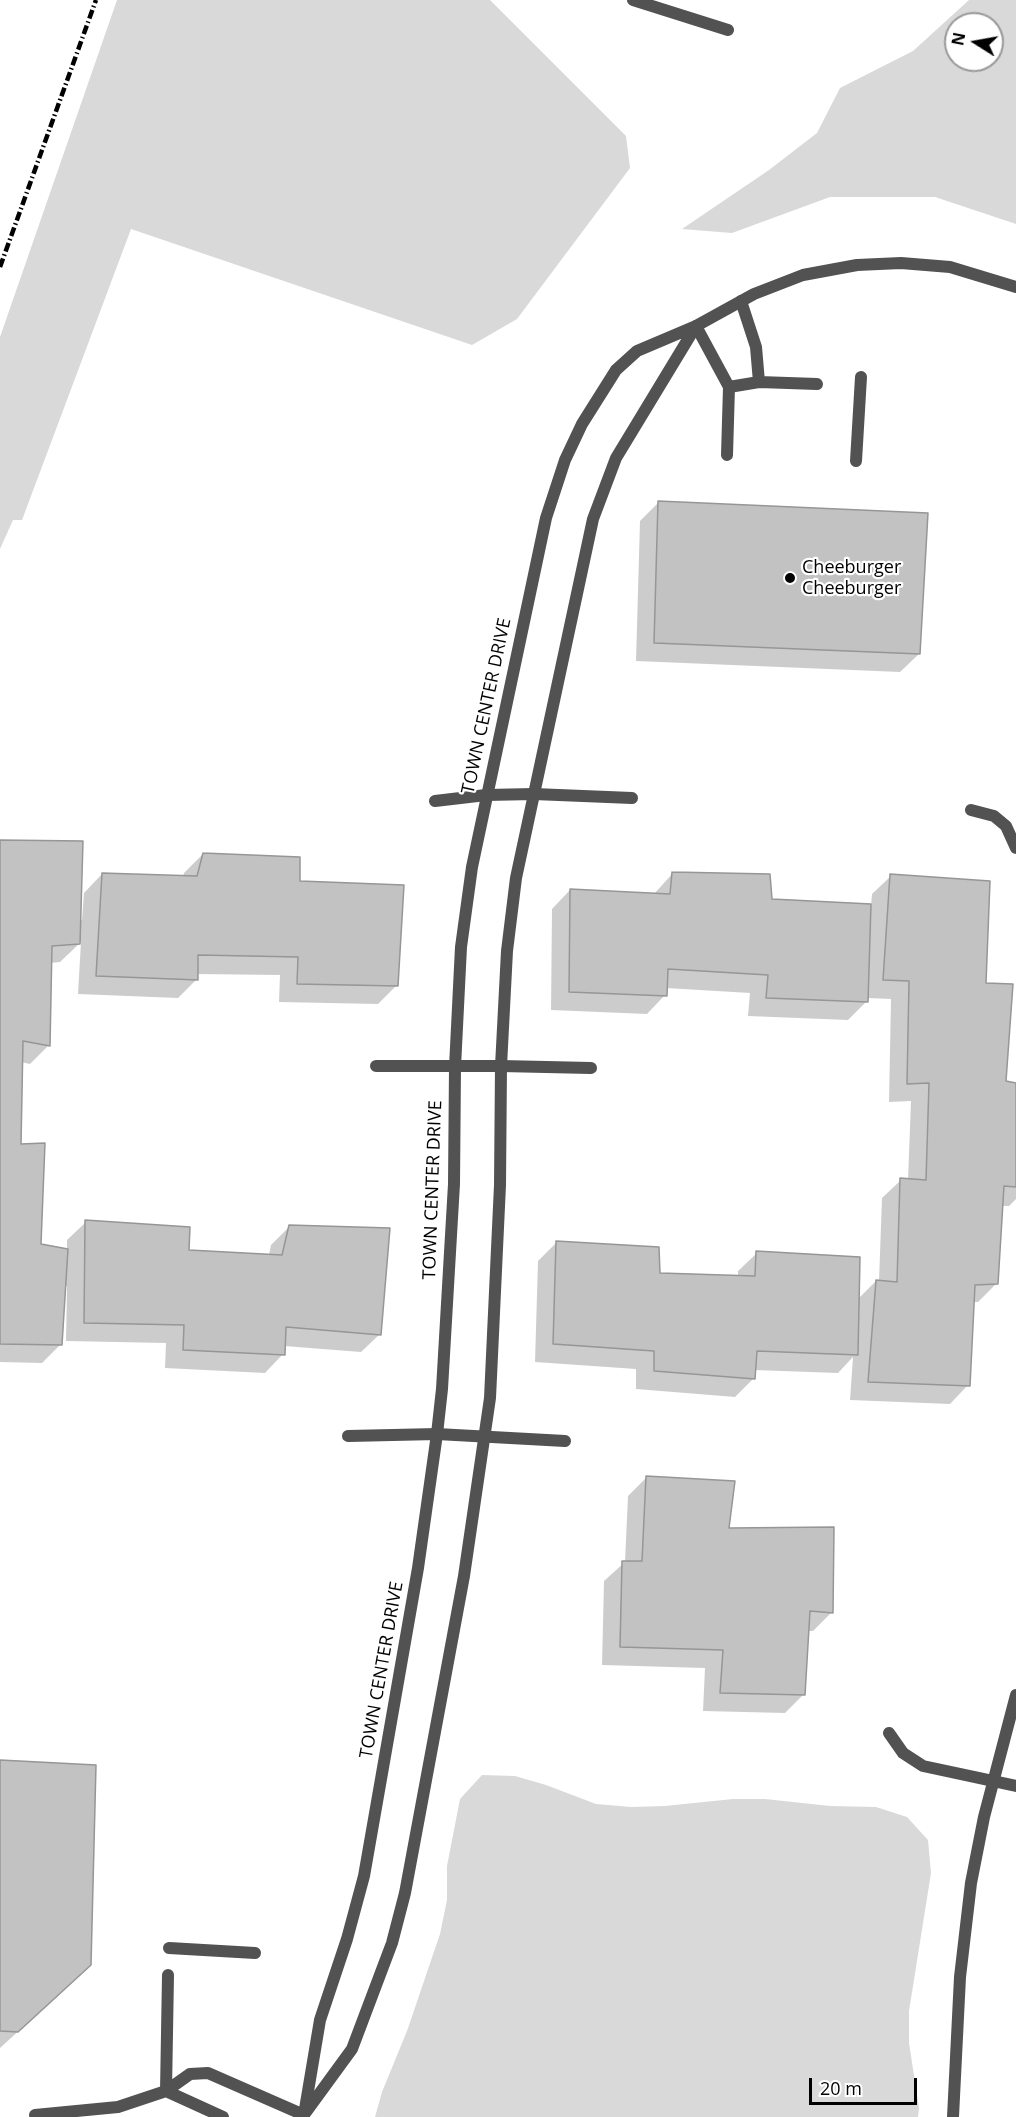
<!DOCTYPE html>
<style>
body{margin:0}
#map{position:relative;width:1016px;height:2117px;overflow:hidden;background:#fff;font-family:"Open Sans",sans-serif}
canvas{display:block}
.north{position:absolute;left:944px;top:12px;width:60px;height:60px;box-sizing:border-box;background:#fff;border:2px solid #999;border-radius:50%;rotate:281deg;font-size:16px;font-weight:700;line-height:24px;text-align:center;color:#000}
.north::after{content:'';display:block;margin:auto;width:21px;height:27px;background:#000;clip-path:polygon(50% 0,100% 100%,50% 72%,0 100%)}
.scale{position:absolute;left:809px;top:2078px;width:108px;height:27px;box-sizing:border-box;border:3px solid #000;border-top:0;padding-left:8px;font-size:18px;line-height:21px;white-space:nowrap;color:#000;-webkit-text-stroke:4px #fff;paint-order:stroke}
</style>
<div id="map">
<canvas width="1016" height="2117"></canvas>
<div class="north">N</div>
<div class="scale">20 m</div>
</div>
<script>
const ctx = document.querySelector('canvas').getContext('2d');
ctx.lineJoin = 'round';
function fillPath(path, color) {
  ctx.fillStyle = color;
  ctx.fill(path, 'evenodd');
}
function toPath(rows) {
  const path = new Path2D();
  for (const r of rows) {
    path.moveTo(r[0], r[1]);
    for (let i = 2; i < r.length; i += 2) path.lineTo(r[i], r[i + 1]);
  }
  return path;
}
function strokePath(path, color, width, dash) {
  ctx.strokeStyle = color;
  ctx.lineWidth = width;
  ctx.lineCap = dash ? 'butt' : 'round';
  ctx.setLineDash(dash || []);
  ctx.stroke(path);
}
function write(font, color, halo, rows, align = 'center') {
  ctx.font = font + ' "Open Sans",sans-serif';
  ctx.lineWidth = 4.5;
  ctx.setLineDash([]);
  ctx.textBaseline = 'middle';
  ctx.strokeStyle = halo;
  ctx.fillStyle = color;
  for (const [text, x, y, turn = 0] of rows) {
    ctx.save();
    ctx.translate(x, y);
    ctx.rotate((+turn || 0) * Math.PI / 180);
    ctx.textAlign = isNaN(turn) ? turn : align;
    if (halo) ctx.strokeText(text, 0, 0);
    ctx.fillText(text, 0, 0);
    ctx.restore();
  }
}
fillPath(toPath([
 [117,0,490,0,626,136,630,168,517,319,472,345,131,229,22,520,13,520,0,549,0,337],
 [969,0,1016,0,1016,224,935,197,830,197,732,233,682,229,769,170,817,133,840,88,913,51],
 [956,24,992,24,992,60,956,60],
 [482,1775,515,1776,546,1785,596,1804,631,1807,665,1806,733,1799,765,1799,830,1806,876,1807,907,1817,928,1840,931,1873,909,2011,909,2043,919,2108,918,2117,375,2117,382,2092,407,2031,440,1934,447,1900,447,1866,460,1799]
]), '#d9d9d9');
fillPath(toPath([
 [659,502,919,654,900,672,636,661,640,521],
 [0,841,79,919,82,920,84,893,102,874,183,877,184,873,203,854,299,883,397,985,378,1004,279,1002,280,975,196,974,196,980,178,998,78,994,81,942,60,962,50,963,49,1045,30,1064,21,1062,19,1146,40,1245,67,1250,67,1240,86,1222,188,1251,269,1255,271,1245,290,1226,380,1334,361,1352,284,1346,283,1354,265,1373,165,1368,166,1343,66,1341,67,1286,64,1286,61,1344,42,1363,0,1362],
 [673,873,770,900,871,906,872,894,891,876,984,985,1005,1082,1016,1084,1016,1199,1009,1206,1001,1206,997,1283,978,1302,973,1302,968,1385,950,1404,850,1400,853,1357,838,1373,754,1370,754,1378,735,1397,636,1389,636,1369,535,1362,538,1261,557,1242,659,1274,738,1277,738,1271,757,1253,857,1300,876,1281,879,1281,882,1198,901,1180,908,1180,911,1101,889,1102,891,999,867,998,867,1001,848,1020,748,1016,750,993,666,988,665,995,647,1014,551,1010,552,909,570,890,654,894],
 [647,1477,727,1530,831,1613,813,1631,808,1631,804,1694,785,1713,703,1711,705,1668,602,1665,604,1581,625,1562,628,1496],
 [0,1762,70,1984,0,2048]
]), '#0003');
const building = toPath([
 [658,501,928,513,920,654,654,643,658,501],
 [0,840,83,841,80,944,52,946,50,1046,23,1041,21,1144,45,1143,41,1244,68,1249,62,1345,0,1344,0,840],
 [203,853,300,857,300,881,404,885,398,986,297,984,298,957,198,955,198,980,96,976,102,873,197,876,203,853],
 [672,872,770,874,772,899,871,904,868,1002,766,998,768,975,668,969,667,996,569,992,570,889,670,894,672,872],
 [890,874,990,881,986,983,1013,984,1006,1081,1016,1083,1016,1187,1004,1186,998,1284,975,1285,970,1386,868,1382,876,1280,897,1282,900,1178,926,1180,929,1083,907,1084,909,981,883,980,890,874],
 [85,1220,190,1227,189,1250,282,1255,289,1225,390,1228,381,1335,286,1327,285,1355,183,1350,184,1325,84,1323,85,1220],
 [556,1241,659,1247,660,1273,755,1276,756,1251,860,1257,858,1355,757,1351,755,1379,654,1371,654,1351,553,1344,556,1241],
 [646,1476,735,1481,729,1528,834,1527,833,1613,810,1611,805,1695,720,1693,723,1650,620,1647,622,1561,642,1561,646,1476],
 [0,1760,96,1765,91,1965,18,2032,0,2031,0,1760]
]);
fillPath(building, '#c2c2c2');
strokePath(building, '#969696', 1.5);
strokePath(toPath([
 [633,0,728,30],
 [741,301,756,347,759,382],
 [696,326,729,387],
 [727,455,729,387,759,382,817,384],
 [856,461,861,377],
 [435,801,486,795,534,794,632,798],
 [971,810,994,816,1006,826,1016,848],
 [376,1066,501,1066,591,1068],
 [348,1436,437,1434,565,1441],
 [889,1733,903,1753,923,1766,1016,1786],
 [169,1948,255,1953],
 [166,2091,168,1975],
 [166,2091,223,2117],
 [35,2115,118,2107,166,2091,190,2074,208,2073,304,2115]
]), '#525252', 12);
strokePath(toPath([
 [306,2112,352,2049,392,1943,405,1893,464,1576,490,1398,500,1185,501,1066,507,951,516,878,593,519,616,458,696,326],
 [304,2115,320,2020,347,1939,364,1876,418,1568,437,1434,442,1389,454,1184,455,1067,461,947,472,867,546,518,565,460,582,424,616,370,637,351,696,326,754,294,803,275,857,265,901,263,950,267,1016,287],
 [953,2117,960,1977,971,1883,984,1817,1016,1695]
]), '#525252', 12);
strokePath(toPath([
 [0,267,96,0]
]), '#000', 4.5, [9, 3, 1.5, 3]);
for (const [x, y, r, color] of [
 [790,578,6,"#000"]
]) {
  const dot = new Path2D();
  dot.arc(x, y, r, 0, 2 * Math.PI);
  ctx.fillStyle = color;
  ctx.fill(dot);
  strokePath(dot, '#fff', 2);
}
write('18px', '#000', '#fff', [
 ["Cheeburger",802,568],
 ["Cheeburger",802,589]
], 'left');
write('18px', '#000', '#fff', [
 ["TOWN CENTER DRIVE",487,706,-78],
 ["TOWN CENTER DRIVE",433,1190,-88],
 ["TOWN CENTER DRIVE",382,1670,-80]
]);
</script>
